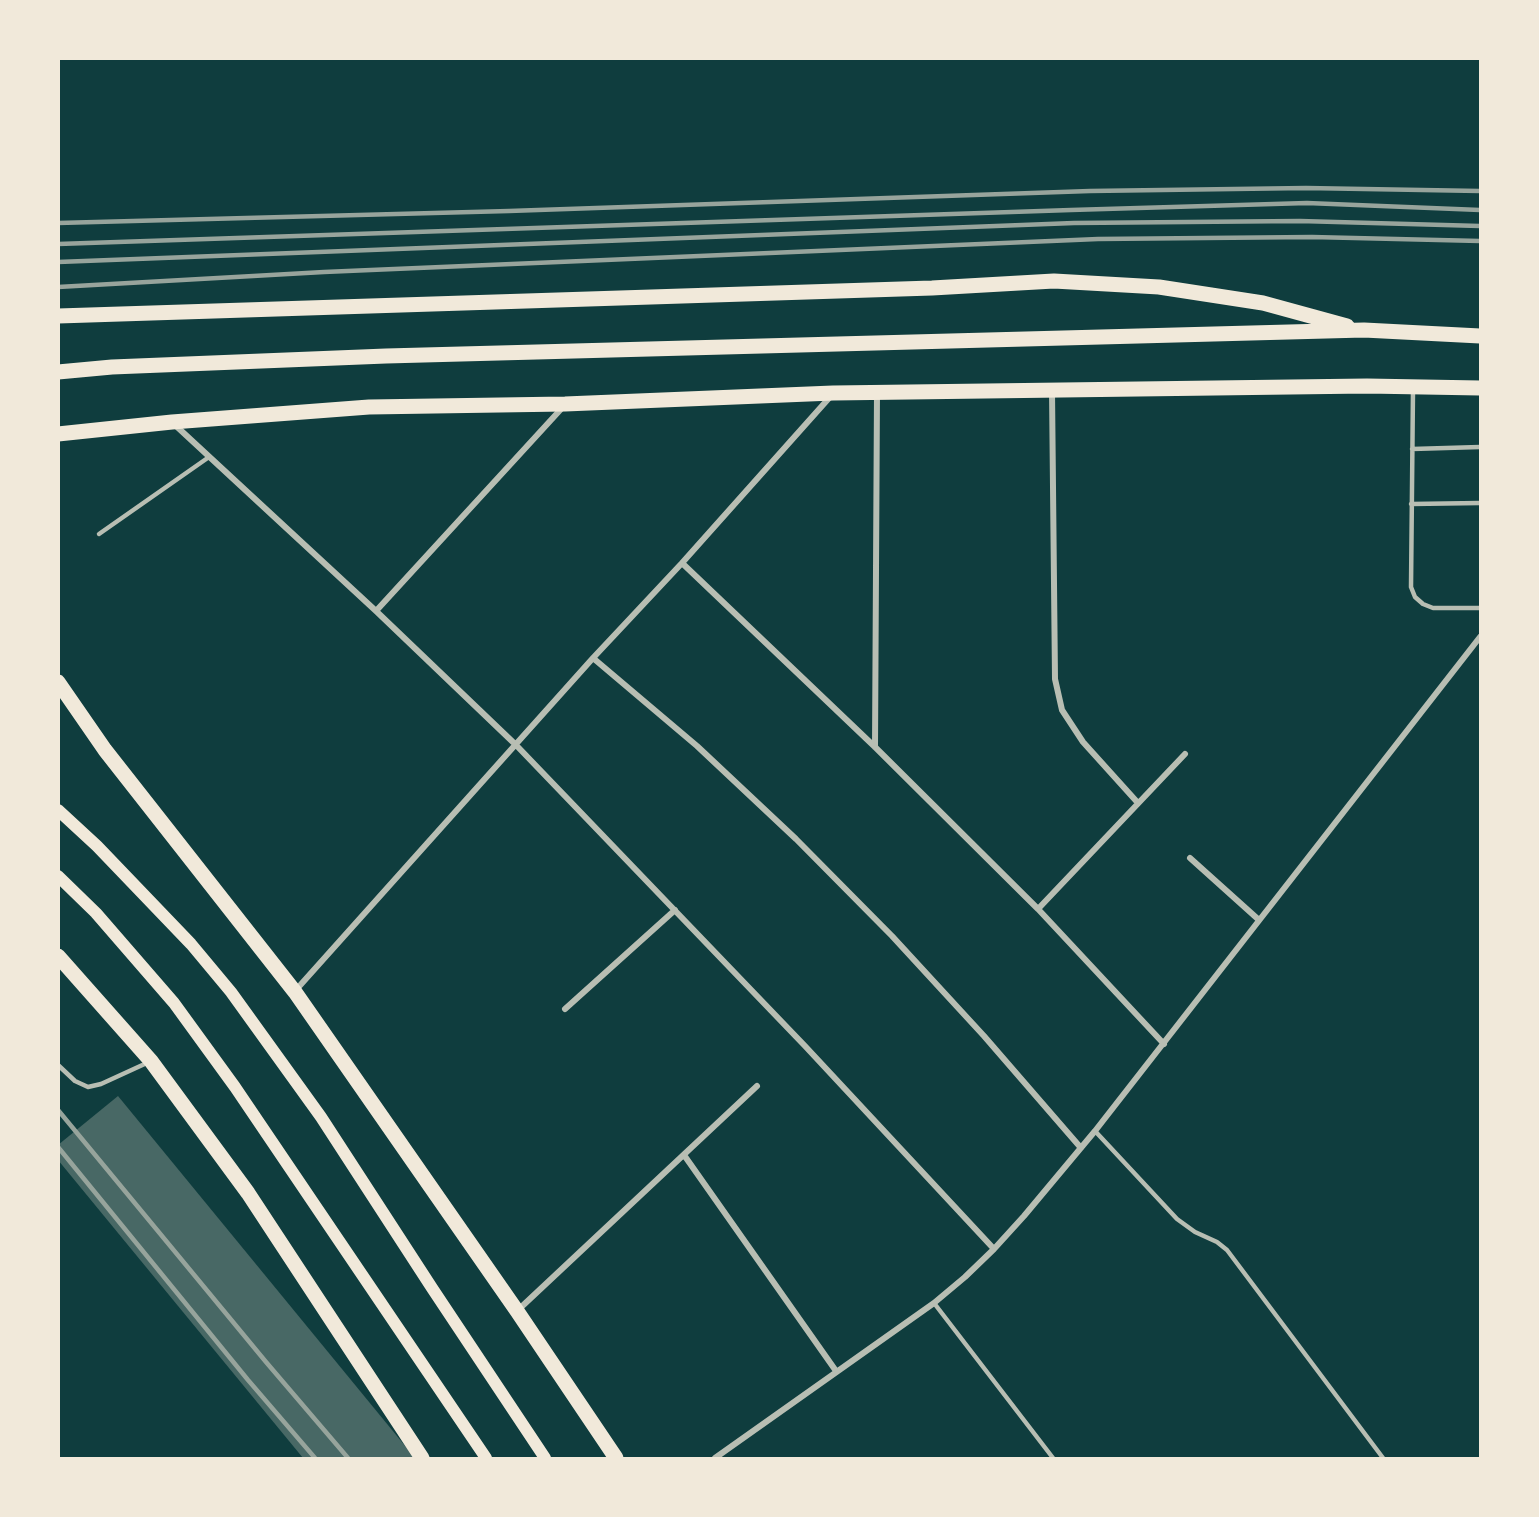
<!DOCTYPE html>
<style>
body{margin:0}
#map{position:relative;width:1539px;height:1517px;overflow:hidden;background:#0f3d3e;font-family:"IBM Plex Sans",sans-serif}
canvas{display:block}
.frame{position:absolute;inset:0;border:60px solid #f1e9da;pointer-events:none}
</style>
<div id="map">
<canvas width="1539" height="1517"></canvas>
<div class="frame"></div>
</div>
<script>
const ctx = document.querySelector('canvas').getContext('2d');
ctx.lineJoin = 'round';
function fillPath(path, color) {
  ctx.fillStyle = color;
  ctx.fill(path, 'evenodd');
}
function toPath(rows) {
  const path = new Path2D();
  for (const r of rows) {
    path.moveTo(r[0], r[1]);
    for (let i = 2; i < r.length; i += 2) path.lineTo(r[i], r[i + 1]);
  }
  return path;
}
function strokePath(path, color, width, dash) {
  ctx.strokeStyle = color;
  ctx.lineWidth = width;
  ctx.lineCap = dash ? 'butt' : 'round';
  ctx.setLineDash(dash || []);
  ctx.stroke(path);
}
fillPath(toPath([
 [118,1096,415,1458,303,1458,58,1160,58,1145]
]), '#486865');
strokePath(toPath([
 [1413,390,1411,587,1415,597,1423,604,1433,608,1480,608],
 [1412,449,1480,447],
 [1411,504,1480,503],
 [99,534,209,457],
 [58,1065,75,1081,88,1087,101,1084,149,1062],
 [1095,1131,1177,1219,1195,1232,1217,1242,1227,1250,1383,1458],
 [934,1303,1053,1458]
]), '#b8beb3', 4.5);
strokePath(toPath([
 [1052,391,1055,679,1062,710,1083,742,1138,803],
 [175,425,376,611,516,745,805,1046,994,1249],
 [682,563,875,747,1038,909,1164,1044],
 [376,611,562,408],
 [593,658,697,746,796,839,892,936,984,1036,1081,1148],
 [875,747,877,393],
 [1190,858,1259,920],
 [1038,909,1185,754],
 [295,991,593,658,682,563,830,397],
 [565,1009,675,910],
 [684,1155,836,1371],
 [517,1311,757,1086],
 [715,1458,934,1303,965,1277,994,1249,1024,1216,1095,1131,1480,637]
]), '#b8beb3', 6);
strokePath(toPath([
 [58,810,97,846,191,944,231,992,321,1117,432,1288,545,1458],
 [58,876,96,913,174,1003,235,1087,486,1458]
]), '#f1e9da', 12);
strokePath(toPath([
 [58,316,932,288,1054,281,1159,287,1263,303,1347,326],
 [58,372,112,367,386,356,1364,330,1480,336],
 [58,434,172,422,369,407,565,404,833,393,1367,386,1480,388],
 [58,682,105,750,295,992,517,1311,616,1458],
 [58,956,151,1061,248,1193,422,1458]
]), '#f1e9da', 15);
strokePath(toPath([
 [58,223,509,211,1090,191,1306,188,1480,191],
 [58,244,1071,210,1307,203,1480,210],
 [58,262,1074,223,1300,221,1480,226],
 [58,287,324,272,1098,239,1312,237,1480,241],
 [58,1110,266,1362,348,1458],
 [58,1147,248,1380,315,1458]
]), '#97a49c', 4.5);
</script>
